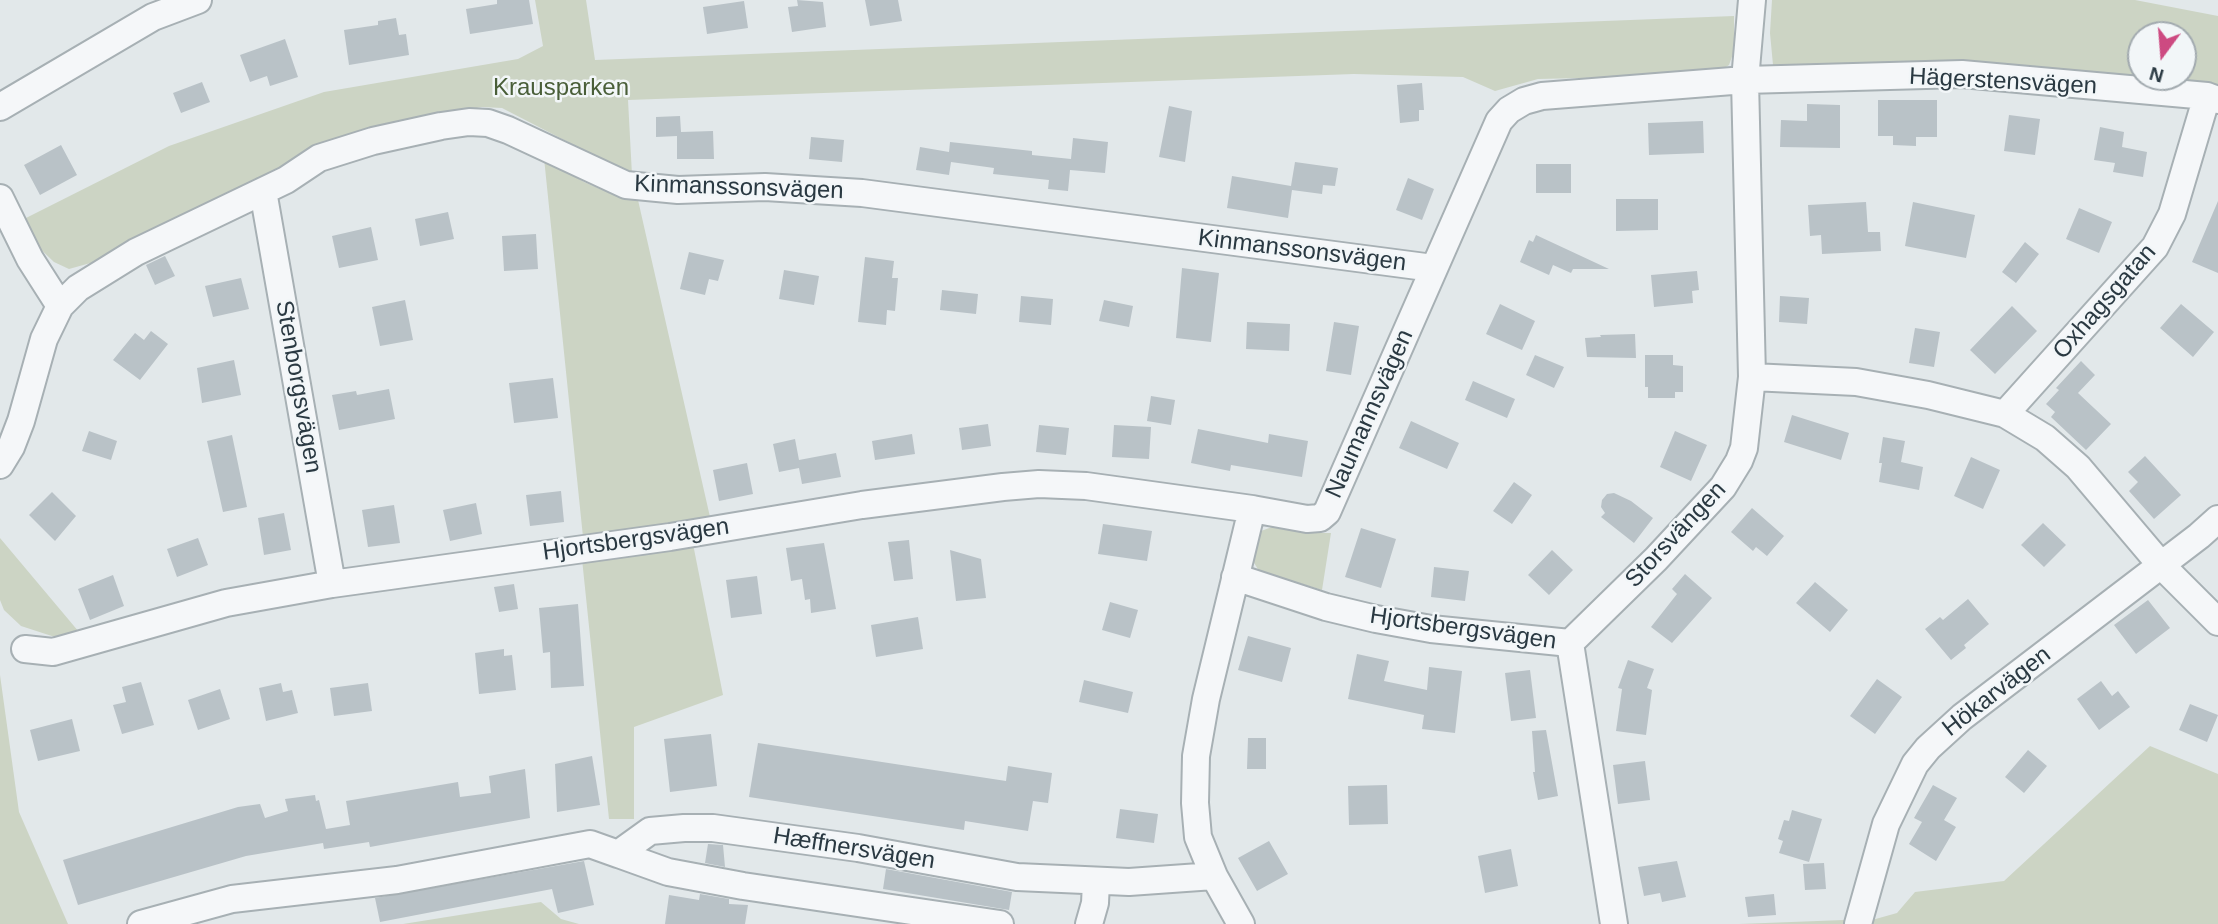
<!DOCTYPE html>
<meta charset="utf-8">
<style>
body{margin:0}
#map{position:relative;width:2218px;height:924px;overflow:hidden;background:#e2e8ea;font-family:Helvetica,sans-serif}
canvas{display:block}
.north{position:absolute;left:2127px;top:21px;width:70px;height:70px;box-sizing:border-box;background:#f2f6f8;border:2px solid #a2aaaf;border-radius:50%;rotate:196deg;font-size:19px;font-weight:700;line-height:28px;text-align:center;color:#2a3942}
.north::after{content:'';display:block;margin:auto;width:24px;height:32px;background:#cd4a81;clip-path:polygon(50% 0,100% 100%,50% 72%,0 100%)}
</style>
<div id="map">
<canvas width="2218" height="924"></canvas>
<div class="north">N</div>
</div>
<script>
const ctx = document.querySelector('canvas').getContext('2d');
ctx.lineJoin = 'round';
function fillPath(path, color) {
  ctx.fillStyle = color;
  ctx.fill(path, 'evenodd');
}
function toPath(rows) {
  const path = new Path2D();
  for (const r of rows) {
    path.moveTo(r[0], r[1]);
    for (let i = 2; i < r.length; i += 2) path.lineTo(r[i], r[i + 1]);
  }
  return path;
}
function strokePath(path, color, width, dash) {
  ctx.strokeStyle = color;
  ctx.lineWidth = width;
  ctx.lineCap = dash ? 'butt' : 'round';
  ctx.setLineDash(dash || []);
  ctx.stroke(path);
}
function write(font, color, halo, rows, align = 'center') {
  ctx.font = font + ' Helvetica,sans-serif';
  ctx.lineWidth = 5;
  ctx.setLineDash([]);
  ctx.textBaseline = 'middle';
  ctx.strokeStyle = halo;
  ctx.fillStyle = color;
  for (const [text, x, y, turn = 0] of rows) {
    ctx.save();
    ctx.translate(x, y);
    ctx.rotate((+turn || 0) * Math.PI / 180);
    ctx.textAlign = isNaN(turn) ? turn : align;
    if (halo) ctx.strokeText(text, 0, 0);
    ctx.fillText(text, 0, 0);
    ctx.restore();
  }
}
fillPath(toPath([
 [535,0,586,0,595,60,1734,16,1734,51,1729,65,1714,75,1538,79,1495,91,1463,77,1354,74,628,100,632,175,502,108,482,107,360,130,318,147,275,171,94,262,69,269,54,262,31,240,24,219,169,146,324,92,518,59,543,46],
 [1772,0,2135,0,2218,16,2218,92,2208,89,1968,60,1773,65,1770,33],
 [2141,35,2183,35,2183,77,2141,77],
 [544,158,584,182,621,198,638,200,710,517,583,537],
 [1272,527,1315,533,1331,533,1322,590,1259,571,1253,561,1261,531],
 [0,538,79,632,61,639,21,626,4,610,0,600],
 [693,544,723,695,634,727,634,819,609,819,582,559],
 [0,675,19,812,68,924,0,924],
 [2150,746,2218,774,2218,924,1872,924,1872,920,1897,913,1915,892,2004,881],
 [541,902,561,919,579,924,403,924],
 [1844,920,1844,924,1739,924]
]), '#ccd4c4');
fillPath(toPath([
 [497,0,529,0,533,24,470,34,466,9,497,4],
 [797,0,823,2,826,27,792,32,788,7,798,6],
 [865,0,898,0,902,21,870,26],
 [744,1,748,28,707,34,703,7],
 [396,18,399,35,406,34,409,55,349,65,344,30,378,25,378,21],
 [285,39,298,77,270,86,267,76,250,82,240,55],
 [202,82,210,102,181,113,173,93],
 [1422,83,1424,110,1419,110,1419,121,1400,123,1397,85],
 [1878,100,1937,100,1937,137,1916,137,1916,146,1893,145,1893,136,1878,136],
 [1807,104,1840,105,1840,148,1780,147,1781,120,1807,121],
 [1169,106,1192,111,1185,162,1159,157],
 [2009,115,2040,119,2035,155,2004,151],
 [680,116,681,132,713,131,714,159,677,159,677,136,656,137,656,117],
 [1703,121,1704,153,1649,155,1648,123],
 [2100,127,2124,132,2122,147,2147,152,2143,177,2113,172,2115,163,2094,160],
 [811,137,844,140,842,162,809,159],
 [1073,138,1108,142,1105,173,1070,170,1068,191,1048,189,1049,180,993,174,994,168,951,162,949,175,916,170,920,147,949,152,950,142,1032,151,1032,155,1071,159],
 [61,145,77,175,40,195,24,165],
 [1295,162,1338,168,1335,186,1323,185,1322,194,1292,190,1288,218,1227,208,1232,176,1291,186],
 [1536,164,1571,164,1571,193,1536,193],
 [1408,178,1434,189,1422,220,1396,210],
 [1616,199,1658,199,1658,230,1616,231],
 [2218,201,2218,273,2192,262],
 [1866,202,1868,232,1880,232,1881,251,1822,254,1821,235,1810,236,1808,205],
 [1913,202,1975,215,1966,258,1905,246],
 [2079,208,2112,222,2099,253,2066,239],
 [448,212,454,239,420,246,415,219],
 [371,227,378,260,339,268,332,236],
 [536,234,538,269,504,271,502,236],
 [1536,235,1609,269,1573,269,1571,273,1553,265,1549,275,1520,262,1529,240,1533,242],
 [2025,242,2039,254,2016,283,2002,272],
 [689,252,724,260,718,281,709,279,705,295,680,289],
 [165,256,175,276,155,285,146,265],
 [865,257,894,261,892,278,898,278,895,311,887,310,886,325,858,322],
 [1182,268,1219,273,1211,342,1176,338],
 [784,270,819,276,814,305,779,299],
 [1697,271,1699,290,1692,291,1693,303,1654,307,1651,275],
 [241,278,249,309,213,317,205,286],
 [942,290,978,294,976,314,940,310],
 [1021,296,1053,299,1051,325,1019,322],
 [1780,296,1809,298,1807,324,1779,322],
 [405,300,413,340,380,346,372,307],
 [1104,300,1133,306,1129,327,1099,321],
 [1500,304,1535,321,1522,350,1486,334],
 [2181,304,2214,332,2193,357,2160,328],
 [2012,306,2037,331,1995,374,1970,350],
 [1247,322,1290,324,1289,351,1246,349],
 [1334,322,1359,326,1351,375,1326,371],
 [1915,328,1940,332,1934,367,1909,363],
 [151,331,168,344,140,380,113,360,135,333,144,340],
 [1635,334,1636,358,1587,357,1585,338,1601,337,1600,335],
 [1535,355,1564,367,1554,388,1526,375],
 [1645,355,1673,355,1673,365,1683,366,1683,392,1675,392,1675,398,1648,398,1648,387,1645,387],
 [234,360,241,395,202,403,197,368],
 [2081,361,2095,375,2078,393,2111,424,2086,450,2051,417,2055,412,2046,404,2059,390,2056,388],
 [553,378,558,418,514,423,509,383],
 [1473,381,1515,399,1507,418,1465,400],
 [389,389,395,419,339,430,332,395,356,391,357,395],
 [1151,396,1175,400,1171,425,1147,421],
 [1792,415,1849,433,1841,460,1784,442],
 [1411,421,1459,443,1447,469,1399,448],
 [988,424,991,446,962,450,959,428],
 [1039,425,1069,428,1066,455,1036,452],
 [1114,425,1151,427,1149,459,1112,457],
 [1198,429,1268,443,1269,434,1308,441,1302,477,1231,465,1230,471,1191,463],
 [89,431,117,441,111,460,82,451],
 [1675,431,1707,445,1691,481,1660,467],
 [912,434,915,454,875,460,872,441],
 [232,435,247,507,223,512,207,441],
 [1883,437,1905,441,1901,462,1923,467,1919,490,1879,482,1882,463,1879,463],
 [795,439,799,460,836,453,841,477,802,484,799,468,779,472,773,444],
 [2145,456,2181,495,2154,519,2129,491,2138,482,2128,472],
 [1971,457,2000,470,1983,509,1954,496],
 [747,463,753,494,719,501,713,470],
 [1514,482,1532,495,1512,524,1493,511],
 [561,491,564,522,530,526,526,495],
 [52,492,76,516,55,541,29,515],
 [1614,493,1631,501,1653,518,1634,543,1601,517,1605,513,1601,507,1602,500,1607,494],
 [476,503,482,534,450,541,443,510],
 [394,505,400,543,368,547,362,510],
 [1752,508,1784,536,1767,556,1756,547,1753,551,1731,532],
 [284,513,291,550,264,555,258,518],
 [2043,523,2066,545,2044,567,2021,545],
 [1103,524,1152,531,1147,561,1098,554],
 [1361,528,1396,539,1381,588,1345,577],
 [198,538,208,565,177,577,167,549],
 [909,540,913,579,894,581,888,542],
 [824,543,836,609,811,613,810,599,805,600,802,579,791,581,786,548],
 [950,550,981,559,986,598,956,601],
 [1552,550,1573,570,1549,595,1528,575],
 [1434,567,1469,571,1465,601,1431,597],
 [1685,574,1712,598,1672,643,1651,627,1677,594,1672,589],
 [113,575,124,606,90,620,78,589],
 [757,576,762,614,731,618,726,580],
 [1815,582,1848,610,1830,632,1796,603],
 [514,584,518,609,499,612,494,587],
 [1968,599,1989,624,1964,645,1966,648,1951,660,1925,629,1940,617,1943,620],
 [2148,600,2170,628,2136,654,2114,625],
 [1110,602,1138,610,1130,638,1102,630],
 [578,604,584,686,551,688,550,652,543,653,539,608],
 [918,617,923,649,876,657,871,625],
 [1248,636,1291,648,1282,682,1238,670],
 [504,649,504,656,512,655,516,690,479,694,475,653],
 [1357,654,1389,661,1384,681,1427,690,1429,667,1462,671,1455,733,1422,729,1424,715,1348,699],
 [1628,660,1654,669,1647,688,1652,690,1646,735,1616,731,1622,689,1618,688],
 [1530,670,1536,718,1511,721,1505,673],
 [1877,679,1902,697,1875,734,1850,716],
 [1084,680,1133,692,1128,713,1079,702],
 [2101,681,2112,696,2118,691,2130,707,2099,730,2077,699],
 [141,682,154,725,122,734,113,705,126,702,122,687],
 [281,683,283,692,292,690,298,713,266,721,259,688],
 [368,683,372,711,334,716,330,688],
 [220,689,230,719,198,730,188,700],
 [2190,704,2218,715,2207,742,2179,730],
 [72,719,80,751,38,761,30,730],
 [1546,730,1558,796,1538,800,1533,772,1535,772,1532,731],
 [711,734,717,786,670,792,664,739],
 [1248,738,1266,738,1266,769,1247,769],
 [758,743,1006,781,1008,766,1052,773,1048,803,1033,801,1028,831,965,821,964,830,749,797],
 [2028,750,2047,766,2024,793,2005,777],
 [592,756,600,805,557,812,555,764],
 [1645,761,1650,800,1618,804,1613,765],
 [525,769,530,818,370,847,369,842,324,849,323,843,246,856,78,905,63,860,238,807,260,804,265,818,288,811,285,799,315,795,316,801,319,800,326,829,350,825,346,801,458,782,460,797,491,793,489,776],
 [1387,785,1388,824,1349,825,1348,786],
 [1933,785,1957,798,1944,820,1956,827,1936,861,1909,844,1922,822,1914,818],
 [1120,809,1158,814,1154,843,1116,838],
 [1792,810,1822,819,1809,862,1779,853,1783,841,1778,839,1784,820,1789,821],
 [1269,841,1288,874,1257,891,1238,858],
 [708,844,723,845,725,867,705,863],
 [1511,849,1518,886,1485,893,1478,856],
 [584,861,594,905,558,913,552,889,380,922,375,898],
 [1677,861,1686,897,1662,902,1660,893,1644,896,1638,867],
 [1824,863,1826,889,1805,890,1803,864],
 [886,869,1012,892,1009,910,883,889],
 [700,894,729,899,729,904,748,905,745,924,665,924,669,895,699,900],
 [1774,894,1776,915,1748,917,1745,897]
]), '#b9c2c7');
const minor = toPath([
 [0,107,153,17,198,0],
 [263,191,332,584],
 [0,198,30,259,60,306],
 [1752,377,1856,382,1928,395,2005,414,2045,438,2078,467,2161,565,2218,622],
 [2005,414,2155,247,2172,214,2207,96],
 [0,465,11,447,21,421,44,339,60,306,78,288,136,252,286,180,319,158,373,141,441,126,469,122,488,123,508,130,626,185,678,190,765,187,862,193,1433,268],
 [1235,577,1326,607,1376,619,1431,629,1570,643],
 [25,649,53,652,226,603,332,584,670,537,862,505,1003,487,1039,484,1086,486,1252,509],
 [618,854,668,872,743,886,1000,924],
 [141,924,232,899,397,880,590,844,618,854,650,831,684,828,713,828,858,848,1017,877,1129,882,1214,876],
 [1089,924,1095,903,1096,882],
 [1241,924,1214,876,1198,837,1195,803,1196,756,1206,699,1252,509,1307,519,1320,518,1327,512,1499,121,1509,110,1524,101,1542,96,1745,80,1962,74,2207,96,2218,100],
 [1614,924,1570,643,1656,559,1723,487,1739,461,1744,448,1752,377,1745,80,1752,0],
 [1858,924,1886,824,1915,764,1928,748,1962,717,2199,536,2218,519]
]);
strokePath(minor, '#a7b0b4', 30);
strokePath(minor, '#f5f7f9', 26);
write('24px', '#2a3942', '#f2f6f8', [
 ["Hägerstensvägen",2003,82,3],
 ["Kinmanssonsvägen",739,188,2],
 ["Kinmanssonsvägen",1302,251,7],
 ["Oxhagsgatan",2105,302,-49],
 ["Stenborgsvägen",298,387,80],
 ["Naumannsvägen",1370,414,-66],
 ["Storsvängen",1676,535,-47],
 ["Hjortsbergsvägen",636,540,-8],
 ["Hjortsbergsvägen",1463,629,8],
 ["Hökarvägen",1997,692,-38],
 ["Hæffnersvägen",854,849,9]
]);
write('24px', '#495e38', '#f2f6f8', [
 ["Krausparken",561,88]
]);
</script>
